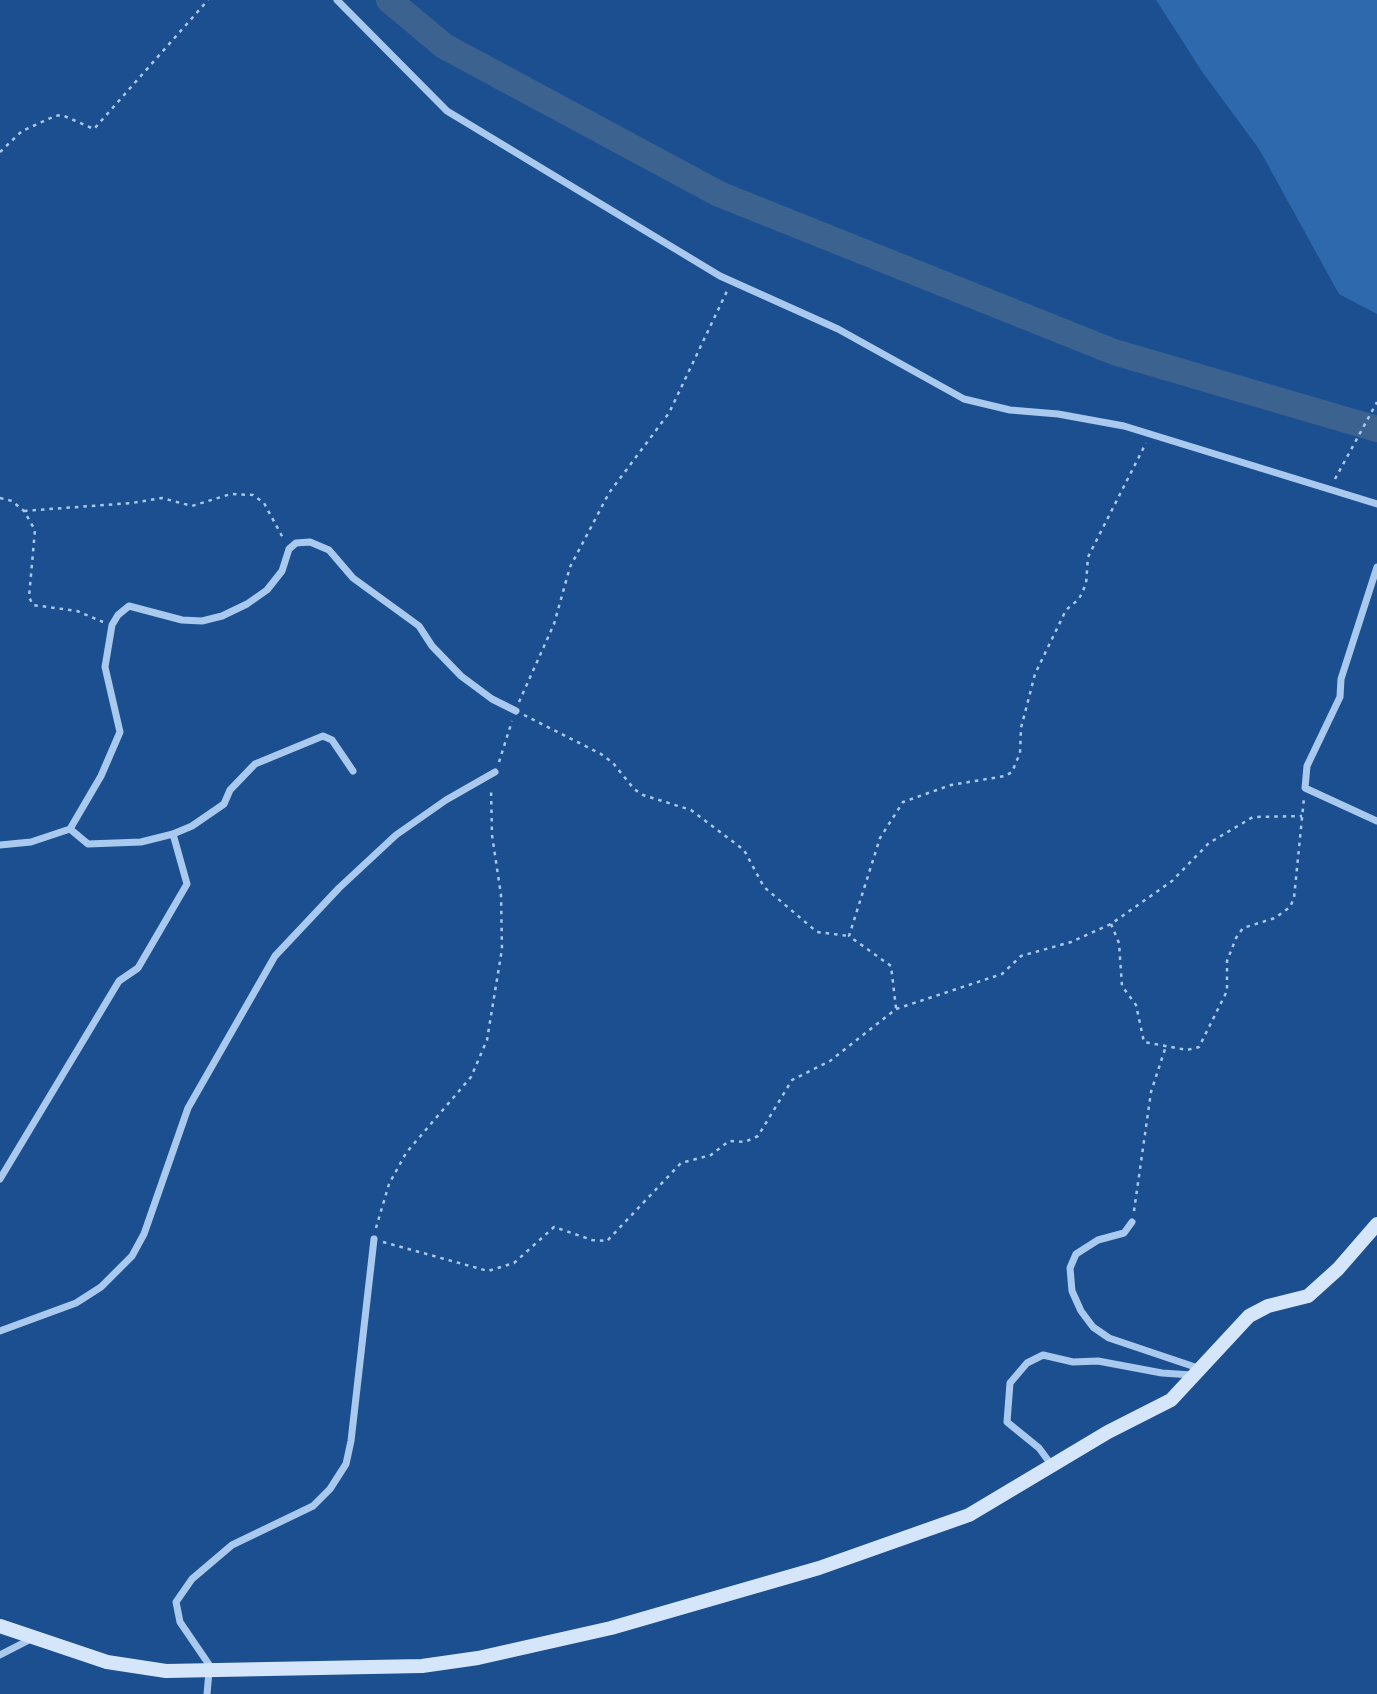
<!DOCTYPE html>
<style>
body{margin:0}
canvas{display:block;background:#1b4f8f}
</style>
<canvas width="1377" height="1694"></canvas>
<script>
const ctx = document.querySelector('canvas').getContext('2d');
ctx.lineJoin = 'round';
function fillPath(path, color) {
  ctx.fillStyle = color;
  ctx.fill(path, 'evenodd');
}
function toPath(rows) {
  const path = new Path2D();
  for (const r of rows) {
    path.moveTo(r[0], r[1]);
    for (let i = 2; i < r.length; i += 2) path.lineTo(r[i], r[i + 1]);
  }
  return path;
}
function strokePath(path, color, width, dash) {
  ctx.strokeStyle = color;
  ctx.lineWidth = width;
  ctx.lineCap = dash ? 'butt' : 'round';
  ctx.setLineDash(dash || []);
  ctx.stroke(path);
}
fillPath(toPath([
 [1156,0,1377,0,1377,314,1339,294,1259,149,1203,73]
]), '#2e69ad');
strokePath(toPath([
 [389,0,444,46,719,194,1114,352,1377,429]
]), '#3c6290', 26);
strokePath(toPath([
 [0,152,22,131,55,116,62,115,94,129,208,0],
 [1335,479,1377,402],
 [0,498,12,501,24,511,35,530,29,597,33,605,77,611,103,622],
 [24,511,132,503,162,498,192,506,231,494,253,495,264,503,283,538],
 [519,702,554,624,570,567,609,493,669,413,728,289],
 [524,715,601,754,613,763,634,789,643,795,691,810,744,850,764,887,817,932,849,936],
 [499,762,512,721],
 [1111,924,1119,943,1122,986,1136,1005,1144,1042,1187,1050,1199,1047,1227,991,1227,961,1236,938,1243,928,1275,918,1290,907,1294,898,1304,798],
 [896,1008,891,966,849,936,880,838,903,802,951,785,1005,776,1012,772,1020,753,1021,728,1035,674,1066,610,1079,599,1086,584,1088,557,1146,443],
 [1134,1211,1151,1092,1166,1046],
 [376,1228,389,1184,406,1153,471,1077,487,1040,502,949,501,895,492,835,491,788],
 [383,1242,488,1271,514,1263,554,1227,592,1240,607,1241,681,1163,711,1155,729,1141,745,1142,758,1136,792,1080,830,1061,896,1009,1002,974,1021,956,1071,942,1111,924,1172,881,1209,843,1253,817,1302,816]
]), '#a9c9ee', 2.5, [3.5, 5]);
strokePath(toPath([
 [337,0,447,111,720,276,838,329,964,399,1010,410,1058,414,1124,426,1377,504],
 [1377,567,1341,679,1340,697,1307,766,1305,788,1377,821],
 [70,829,101,776,120,732,105,667,112,625,118,615,129,606,182,620,202,621,222,616,247,604,267,590,282,571,289,549,296,543,310,542,329,550,353,578,419,626,432,646,461,676,492,699,516,711],
 [0,845,31,842,70,829,88,844,141,842,173,834,192,826,224,804,230,790,255,764,323,736,332,740,353,771],
 [0,1179,119,981,138,968,187,884,173,834],
 [1132,1222,1124,1233,1098,1240,1076,1254,1070,1268,1072,1291,1081,1311,1093,1327,1109,1338,1201,1369],
 [0,1331,76,1303,101,1287,132,1256,144,1234,188,1108,275,956,339,888,396,835,446,800,495,772],
 [1053,1467,1039,1448,1007,1422,1010,1383,1027,1363,1043,1355,1073,1362,1098,1361,1162,1373,1192,1375],
 [0,1655,31,1639],
 [212,1669,180,1622,176,1602,192,1579,232,1545,313,1506,330,1489,346,1464,351,1441,374,1239],
 [207,1694,209,1672]
]), '#a9c9ee', 7);
strokePath(toPath([
 [0,1626,107,1662,166,1671,422,1666,478,1658,611,1628,819,1568,969,1515,1108,1432,1171,1400,1249,1316,1268,1306,1308,1296,1338,1269,1377,1224]
]), '#d6e6fa', 14);
</script>
